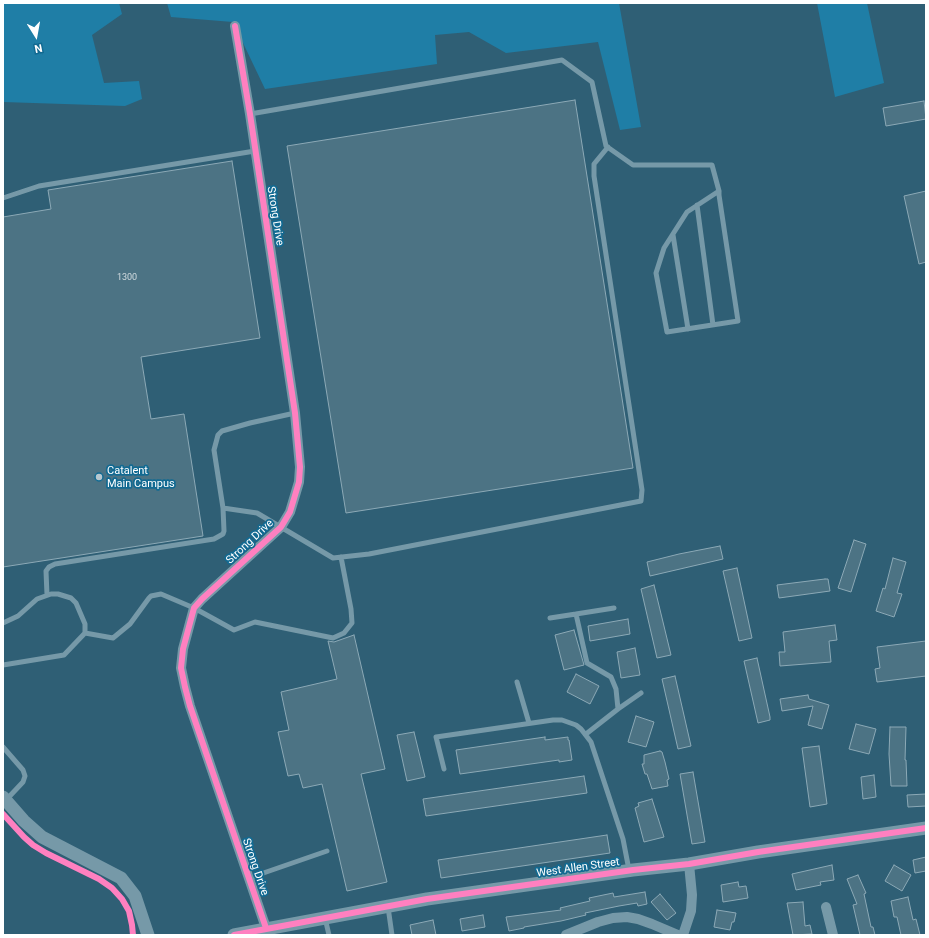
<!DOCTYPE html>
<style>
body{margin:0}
#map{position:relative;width:929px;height:938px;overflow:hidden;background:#2f5f75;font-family:Roboto,sans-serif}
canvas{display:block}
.frame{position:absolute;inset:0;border:4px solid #fff;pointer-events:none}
.north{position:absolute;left:16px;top:16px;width:40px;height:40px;-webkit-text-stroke:3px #126a92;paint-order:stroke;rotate:169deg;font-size:11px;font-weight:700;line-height:16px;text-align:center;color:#fff}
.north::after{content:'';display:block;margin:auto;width:14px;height:18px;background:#fff;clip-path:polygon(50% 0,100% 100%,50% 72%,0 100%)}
</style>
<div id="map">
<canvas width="929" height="938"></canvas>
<div class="frame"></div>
<div class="north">N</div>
</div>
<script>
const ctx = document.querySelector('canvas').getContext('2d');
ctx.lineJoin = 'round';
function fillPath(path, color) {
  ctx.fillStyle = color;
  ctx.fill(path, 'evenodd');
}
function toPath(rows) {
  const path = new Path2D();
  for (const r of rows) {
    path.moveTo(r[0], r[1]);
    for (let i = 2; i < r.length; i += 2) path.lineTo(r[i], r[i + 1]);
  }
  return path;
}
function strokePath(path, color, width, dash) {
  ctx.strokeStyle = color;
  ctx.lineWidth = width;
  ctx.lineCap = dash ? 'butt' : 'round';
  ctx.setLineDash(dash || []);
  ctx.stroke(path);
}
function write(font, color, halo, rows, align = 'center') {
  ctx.font = font + ' Roboto,sans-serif';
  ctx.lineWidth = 3.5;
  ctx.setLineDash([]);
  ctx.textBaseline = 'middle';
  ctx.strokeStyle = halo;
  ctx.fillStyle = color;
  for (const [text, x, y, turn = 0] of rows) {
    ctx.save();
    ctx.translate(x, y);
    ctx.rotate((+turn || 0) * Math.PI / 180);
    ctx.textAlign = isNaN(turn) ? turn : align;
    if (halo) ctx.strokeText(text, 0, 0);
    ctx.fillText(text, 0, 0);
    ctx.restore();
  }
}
fillPath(toPath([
 [3,3,119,3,122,14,92,35,104,83,139,81,142,99,125,106,3,102],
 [167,3,619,3,641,127,620,130,598,42,506,53,469,32,435,35,437,64,265,89,233,22,171,17],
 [817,3,867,3,884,83,835,97]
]), '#1f7ea6');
const building = toPath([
 [575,100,633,468,346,513,287,146,575,100],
 [924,101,926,119,886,126,883,108,924,101],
 [232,161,260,338,141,357,151,419,184,414,203,536,3,567,3,217,51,209,48,190,232,161],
 [926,191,926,262,919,264,904,196,926,191],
 [854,540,866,544,851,592,838,588,854,540],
 [720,546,723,559,650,576,647,562,679,554,720,546],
 [893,558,906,562,897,593,902,594,894,617,876,611,883,588,885,589,893,558],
 [737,568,752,638,739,641,723,571,737,568],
 [825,579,828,579,830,591,779,598,777,585,825,579],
 [654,585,671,655,657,658,641,589,654,585],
 [628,619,630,634,590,641,588,626,628,619],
 [835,625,837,640,829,641,831,662,780,666,779,652,785,652,783,632,835,625],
 [574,630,584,665,564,670,555,635,574,630],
 [354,635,385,769,361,774,387,882,347,891,322,784,303,788,299,774,288,776,278,732,289,730,281,692,337,679,328,641,334,642,354,635],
 [926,641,926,676,877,682,875,669,880,668,877,647,926,641],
 [635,648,640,675,621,678,617,652,635,648],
 [757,658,770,717,770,720,758,723,744,661,757,658],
 [576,674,599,686,590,704,567,692,576,674],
 [675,676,691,746,678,749,662,679,675,676],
 [808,695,809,699,829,705,822,729,808,725,813,706,782,711,780,699,808,695],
 [636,716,654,722,646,747,628,742,636,716],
 [856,724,876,729,869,754,849,749,856,724],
 [890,727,906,727,905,760,906,760,907,786,891,786,889,754,890,727],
 [414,732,425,777,407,781,397,735,414,732],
 [545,737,545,740,568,737,568,740,569,740,572,760,559,762,559,760,460,774,456,750,545,737],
 [819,746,827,804,810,807,802,748,819,746],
 [660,751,662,752,665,762,669,779,667,780,668,786,652,789,647,774,645,774,642,764,644,764,644,755,660,751],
 [693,772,705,842,692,844,680,774,693,772],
 [874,775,876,797,863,799,861,777,874,775],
 [584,776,587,793,426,816,423,799,584,776],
 [926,794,926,806,908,807,907,795,926,794],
 [652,799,664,837,644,842,635,808,639,806,638,803,652,799],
 [607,835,610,853,441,878,438,860,607,835],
 [926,857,926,871,915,873,913,860,926,857],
 [832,865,834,880,820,882,821,885,796,890,792,874,832,865],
 [894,865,911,875,902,891,885,881,894,865],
 [858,875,866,893,864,894,871,927,873,927,875,935,860,935,853,905,857,904,847,879,858,875],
 [738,882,739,887,746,886,748,898,723,902,721,885,738,882],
 [645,892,647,904,638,906,637,903,619,906,585,913,586,915,561,921,524,927,524,928,509,931,506,917,561,910,560,908,590,901,589,898,613,893,614,897,645,892],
 [660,894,676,913,667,920,651,902,660,894],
 [908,897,913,920,916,919,920,935,901,935,897,917,894,917,891,901,908,897],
 [803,902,805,926,810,925,812,934,793,935,787,903,803,902],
 [717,910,736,913,734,922,732,922,730,930,714,927,717,910],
 [483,915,485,927,462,931,460,919,483,915],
 [433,920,436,935,412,935,410,925,433,920]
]);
fillPath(building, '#4c7384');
strokePath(building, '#8ca9b6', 1);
strokePath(toPath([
 [250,114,562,60,592,82,606,146,633,165,712,165,719,191,719,195,738,321,667,332,656,273,664,248,687,212,719,191],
 [3,198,39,186,255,151],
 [697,205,713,325],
 [673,235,688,329],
 [295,413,250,423,222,431,218,435,214,450,223,508,257,513,333,558,369,554,641,501,642,490,594,176,594,164,608,147],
 [47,595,46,571,49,567,55,564,214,539,223,534,224,531,223,508],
 [576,614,614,608],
 [550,618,576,614,587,663,611,677,616,689,618,709,586,734],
 [3,623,18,616,37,599,51,594,58,594,71,598,76,603,85,624,85,633],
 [3,665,64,655,85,633,113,638,130,624,149,598,151,596,161,594,194,608,234,630,255,622,333,638,344,633,352,623,351,609,341,557],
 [517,682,529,723],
 [618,709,641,693],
 [3,747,23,770,25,776,23,782,7,799],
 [444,769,436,737,553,720,562,720,576,725,581,729,591,742,623,839,629,870],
 [249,878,327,851],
 [388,907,392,935],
 [325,918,329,935]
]), '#7699a8', 5);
strokePath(toPath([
 [235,26,250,114,295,413,300,467,299,482,290,512,281,527,202,599,194,608,183,649,181,668,185,687,190,706,266,928],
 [826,907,833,935],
 [566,935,598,922,613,918,627,917,638,919,652,924,678,935],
 [683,935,691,911,692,895,689,864]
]), '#7699a8', 10);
strokePath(toPath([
 [3,797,24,821,42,837,121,878,135,896,148,935],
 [234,935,427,899,633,870,689,864,758,852,926,828]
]), '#7699a8', 13);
strokePath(toPath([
 [235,26,250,114,295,413,300,467,299,482,290,512,281,527,202,599,194,608,183,649,181,668,185,687,190,706,266,928],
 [3,814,24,837,33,845,46,853,99,879,112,888,122,899,129,911,132,925,133,935],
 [234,935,427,899,633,870,689,864,758,852,926,828]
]), '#ff80c0', 6);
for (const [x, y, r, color] of [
 [99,477,4,"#b6c7cf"]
]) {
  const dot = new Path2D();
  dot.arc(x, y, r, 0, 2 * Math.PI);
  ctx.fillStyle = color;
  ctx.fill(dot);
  strokePath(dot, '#126a92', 1.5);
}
write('9px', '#d2dce0', null, [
 ["1300",127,278]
]);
write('11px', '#fff', '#126a92', [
 ["Strong Drive",275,216,81],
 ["Strong Drive",250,542,-43],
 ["Strong Drive",255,867,71],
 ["West Allen Street",578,868,-8]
]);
write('11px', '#fff', '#126a92', [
 ["Catalent",107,471],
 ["Main Campus",107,484]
], 'left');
</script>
